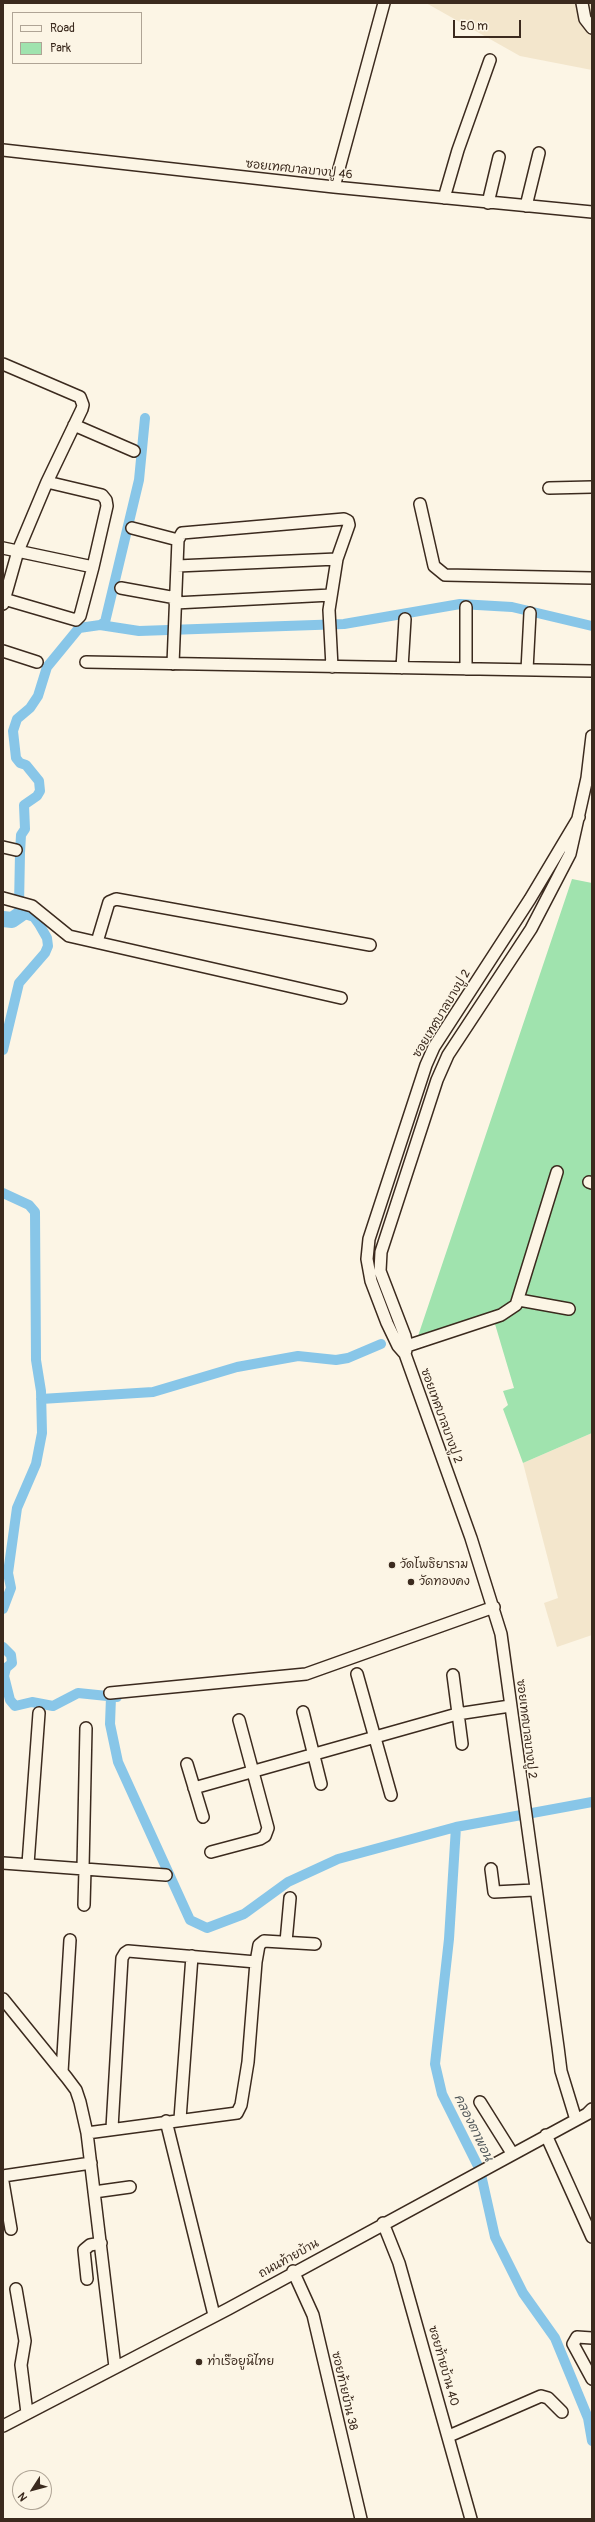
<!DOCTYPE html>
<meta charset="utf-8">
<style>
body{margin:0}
#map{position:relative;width:595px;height:2522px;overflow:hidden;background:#fcf5e5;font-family:Pangolin,sans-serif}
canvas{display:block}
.frame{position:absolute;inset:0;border:4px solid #3b2a1e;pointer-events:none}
.legend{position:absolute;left:12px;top:12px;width:130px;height:52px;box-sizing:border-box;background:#fcf5e5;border:1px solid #afa495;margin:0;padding:5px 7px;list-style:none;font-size:12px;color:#3b2a1e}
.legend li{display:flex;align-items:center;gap:8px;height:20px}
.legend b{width:20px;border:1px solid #afa495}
.north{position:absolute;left:12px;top:2470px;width:40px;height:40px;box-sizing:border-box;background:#fcf5e5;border:1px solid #afa495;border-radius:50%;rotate:234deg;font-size:11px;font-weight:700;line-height:16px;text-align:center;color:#3b2a1e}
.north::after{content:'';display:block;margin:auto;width:14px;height:18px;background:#3b2a1e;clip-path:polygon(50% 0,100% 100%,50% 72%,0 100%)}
.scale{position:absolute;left:453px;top:20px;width:68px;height:18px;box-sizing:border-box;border:2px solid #3b2a1e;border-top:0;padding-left:5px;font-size:12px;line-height:14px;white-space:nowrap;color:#3b2a1e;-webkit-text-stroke:3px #fcf5e5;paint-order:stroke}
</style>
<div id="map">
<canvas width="595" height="2522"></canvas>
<div class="frame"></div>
<ul class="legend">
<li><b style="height:5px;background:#fcf5e5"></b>Road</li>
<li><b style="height:11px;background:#a0e3ae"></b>Park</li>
</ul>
<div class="north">N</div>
<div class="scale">50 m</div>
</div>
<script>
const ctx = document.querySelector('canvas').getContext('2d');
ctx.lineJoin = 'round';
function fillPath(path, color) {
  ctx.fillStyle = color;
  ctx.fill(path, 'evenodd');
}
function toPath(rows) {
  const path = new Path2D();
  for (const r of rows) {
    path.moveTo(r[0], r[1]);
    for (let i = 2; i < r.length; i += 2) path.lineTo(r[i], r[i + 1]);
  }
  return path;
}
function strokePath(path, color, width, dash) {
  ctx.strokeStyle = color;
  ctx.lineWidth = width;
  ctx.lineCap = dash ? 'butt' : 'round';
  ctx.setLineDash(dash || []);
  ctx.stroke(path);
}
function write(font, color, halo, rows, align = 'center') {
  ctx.font = font + ' Pangolin,"Playpen Sans Thai",sans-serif';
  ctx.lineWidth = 3;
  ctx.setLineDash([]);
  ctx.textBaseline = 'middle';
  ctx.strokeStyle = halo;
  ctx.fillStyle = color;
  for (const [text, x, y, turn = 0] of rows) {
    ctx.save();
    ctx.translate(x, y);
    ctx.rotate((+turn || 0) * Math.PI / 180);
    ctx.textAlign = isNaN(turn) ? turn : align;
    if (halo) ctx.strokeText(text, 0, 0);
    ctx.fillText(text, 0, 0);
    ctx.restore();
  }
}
fillPath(toPath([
 [426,3,592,3,592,70,520,56],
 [592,1433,592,1635,557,1647,544,1603,558,1598,523,1463]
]), '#f3e6cc');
fillPath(toPath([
 [572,879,592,883,592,1433,523,1463,503,1409,508,1405,503,1391,514,1388,492,1314,417,1339]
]), '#a0e3ae');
strokePath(toPath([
 [100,625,139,631,344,624,460,604,512,607,592,626],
 [3,1050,19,983,45,953,48,946,47,938,39,924,34,917,22,913,19,906,20,853,21,835,25,829,24,805,37,796,40,791,39,781,26,765,20,763,16,758,13,731,17,719,30,708,38,696,47,667,79,628,100,625,105,622,139,480,145,418],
 [3,1193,29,1205,35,1212,36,1360,41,1391,42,1433,36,1464,17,1508,8,1573,11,1588,3,1609],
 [41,1399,153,1392,237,1367,298,1356,336,1360,348,1358,381,1344],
 [3,1647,11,1655,12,1663,6,1668,4,1676,10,1700,15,1706,32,1702,53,1706,78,1693,117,1697],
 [111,1697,110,1724,118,1762,190,1920,207,1928,244,1914,288,1882,338,1859,456,1827,592,1802],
 [456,1827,449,1939,435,2064,442,2094,480,2170,495,2237,523,2293,555,2338,588,2418,592,2441]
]), '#88c6e8', 10);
strokePath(toPath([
 [3,919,12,920,22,913]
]), '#88c6e8', 16);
const minor = toPath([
 [582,3,585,19,592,28],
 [3,150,334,187,592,212],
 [334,187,384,3],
 [444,198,458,150,490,60],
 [488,203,499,157],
 [526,206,539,153],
 [3,364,80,397,83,405,82,409,47,482,102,495,106,500,107,506,93,567,3,548],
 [74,425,134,451],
 [549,488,592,487],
 [420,504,434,566,445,575,592,578],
 [132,528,178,540],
 [177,566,337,559],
 [121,588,176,598],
 [4,599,76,620,80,616,93,567],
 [175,603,331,595],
 [3,604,18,551,47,482],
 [466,607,466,669],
 [3,651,37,662],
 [86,662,592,671],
 [173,664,178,540,182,533,344,519,348,521,349,525,337,559,329,610,332,667],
 [402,668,405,619],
 [527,670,530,613],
 [3,847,16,850],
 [3,898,32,906,69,936,341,998],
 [97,942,109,902,116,899,370,945],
 [589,1182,592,1183],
 [519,1300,569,1309],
 [407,1346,501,1315,516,1305,557,1172],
 [405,1354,407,1346,405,1336,380,1271,381,1252,437,1080,448,1055,531,929,570,854,587,778,592,736],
 [357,1674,391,1795],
 [453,1675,462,1744],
 [110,1693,306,1674,494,1607],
 [303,1712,321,1784],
 [187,1764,203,1817],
 [194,1788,457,1714,510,1706],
 [211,1852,260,1839,265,1836,268,1828,239,1720],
 [3,1863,166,1875],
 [28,1864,39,1713],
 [83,1868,86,1728],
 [491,1869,494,1892,534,1890],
 [84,1905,85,1869],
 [286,1942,290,1898],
 [256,1962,259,1945,264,1941,315,1944],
 [3,1999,67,2078,76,2090,80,2102,87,2133,115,2367],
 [62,2072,70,1940],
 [480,2102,512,2153],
 [180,2119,192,1956],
 [576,2120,561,2071,558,2047,501,1634,471,1538,405,1354,398,1346,387,1323,371,1281,367,1259,369,1239,426,1065,434,1047,530,899,579,817],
 [166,2121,214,2315],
 [87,2133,237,2113,241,2105,248,2062,256,1962,128,1951,125,1953,122,1958,112,2128],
 [546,2135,592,2237],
 [3,2176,91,2163],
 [3,2182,11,2229],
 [94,2192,130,2187],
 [383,2223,399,2263,471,2519],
 [293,2271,313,2315,361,2519],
 [87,2279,84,2250,90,2245,101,2243],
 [16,2289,25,2341,21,2365,27,2413],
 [592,2338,577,2337,573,2344,592,2379],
 [3,2426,228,2309,587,2114,592,2109],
 [449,2436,541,2396,548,2398,562,2412]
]);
strokePath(minor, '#3b2a1e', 14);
strokePath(minor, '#fcf5e5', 11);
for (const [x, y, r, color] of [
 [392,1565,4,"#3b2a1e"],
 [411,1582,4,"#3b2a1e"],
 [199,2362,4,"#3b2a1e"]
]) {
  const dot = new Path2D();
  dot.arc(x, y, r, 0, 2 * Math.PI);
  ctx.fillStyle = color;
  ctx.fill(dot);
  strokePath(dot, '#fcf5e5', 1.5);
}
write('12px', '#3b2a1e', '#fcf5e5', [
 ["ซอยเทศบาลบางปู 46",299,170,6],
 ["ซอยเทศบาลบางปู 2",442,1014,-59],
 ["ซอยเทศบาลบางปู 2",441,1416,70],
 ["ซอยเทศบาลบางปู 2",526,1729,83],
 ["ถนนท้ายบ้าน",289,2259,-29],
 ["ซอยท้ายบ้าน 40",443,2366,74],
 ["ซอยท้ายบ้าน 38",344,2391,77]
]);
write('12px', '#3b2a1e', '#fcf5e5', [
 ["วัดโพธิยาราม",400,1565],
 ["วัดทองคง",419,1582],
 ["ท่าเรือยูนิไทย",207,2362]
], 'left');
write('italic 13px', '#52595b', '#fcf5e5', [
 ["คลองตาพอน",473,2128,64]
]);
</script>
